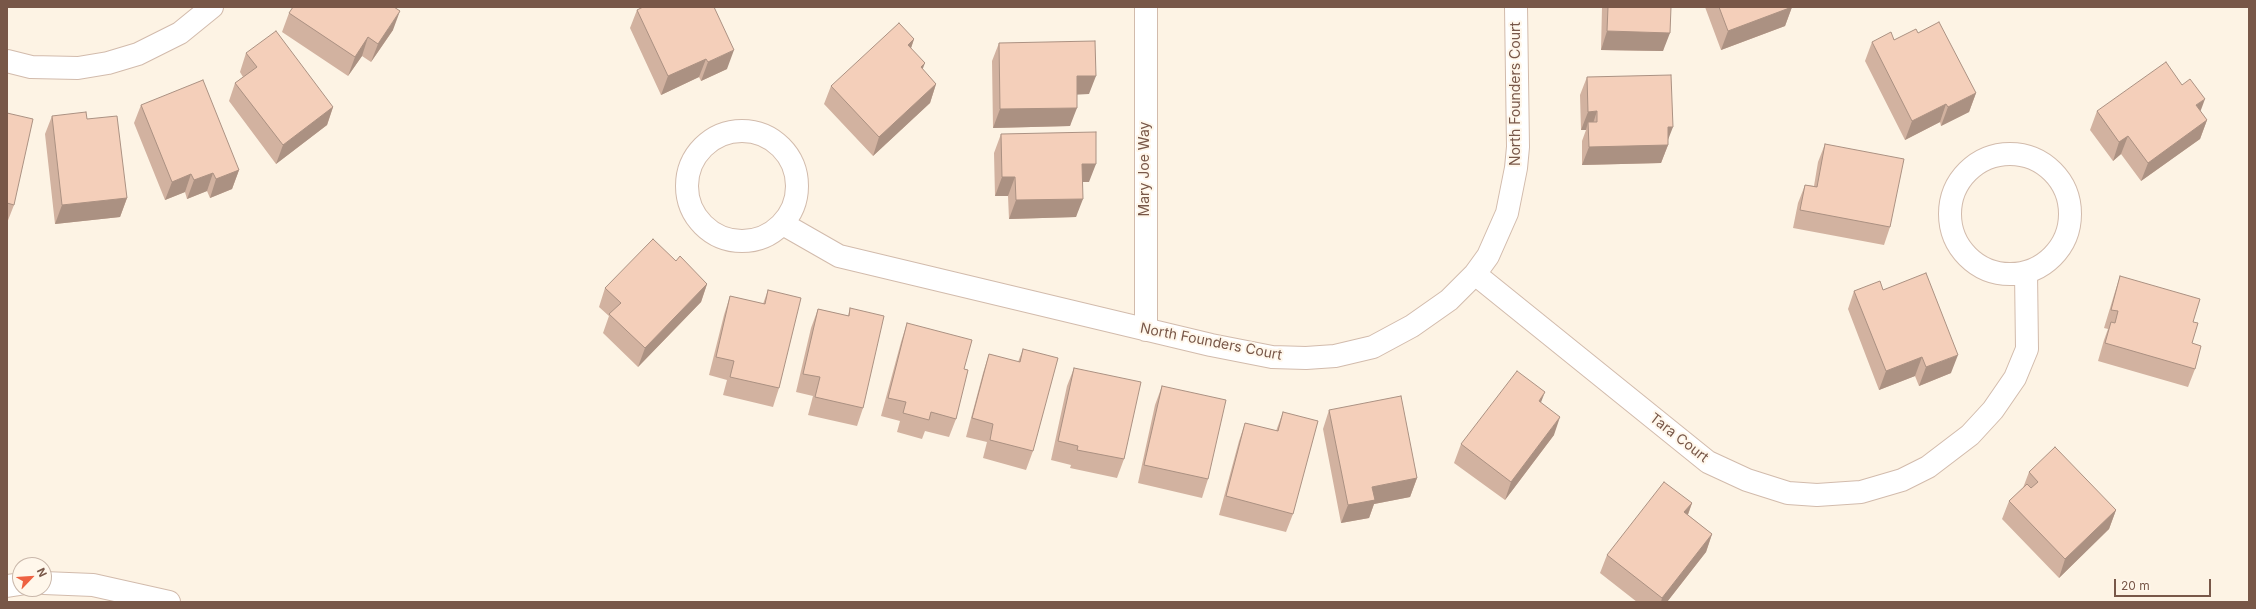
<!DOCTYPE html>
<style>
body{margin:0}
#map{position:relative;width:2256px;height:609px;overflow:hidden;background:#fdf3e4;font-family:Inter,sans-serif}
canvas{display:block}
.frame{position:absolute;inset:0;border:8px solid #785748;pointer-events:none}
.north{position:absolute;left:12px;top:557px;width:40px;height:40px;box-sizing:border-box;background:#fff7eb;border:1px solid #c9b7aa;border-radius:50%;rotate:65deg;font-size:11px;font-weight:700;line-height:16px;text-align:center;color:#785748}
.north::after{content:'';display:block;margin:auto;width:14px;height:18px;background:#ee6242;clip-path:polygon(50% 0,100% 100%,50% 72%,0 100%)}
.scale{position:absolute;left:2114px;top:579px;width:97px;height:18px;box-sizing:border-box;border:2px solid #785748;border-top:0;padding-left:5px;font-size:12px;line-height:14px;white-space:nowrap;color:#785748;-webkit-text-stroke:3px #fff7eb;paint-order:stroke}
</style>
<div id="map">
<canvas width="2256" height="609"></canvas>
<div class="frame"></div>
<div class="north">N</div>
<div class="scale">20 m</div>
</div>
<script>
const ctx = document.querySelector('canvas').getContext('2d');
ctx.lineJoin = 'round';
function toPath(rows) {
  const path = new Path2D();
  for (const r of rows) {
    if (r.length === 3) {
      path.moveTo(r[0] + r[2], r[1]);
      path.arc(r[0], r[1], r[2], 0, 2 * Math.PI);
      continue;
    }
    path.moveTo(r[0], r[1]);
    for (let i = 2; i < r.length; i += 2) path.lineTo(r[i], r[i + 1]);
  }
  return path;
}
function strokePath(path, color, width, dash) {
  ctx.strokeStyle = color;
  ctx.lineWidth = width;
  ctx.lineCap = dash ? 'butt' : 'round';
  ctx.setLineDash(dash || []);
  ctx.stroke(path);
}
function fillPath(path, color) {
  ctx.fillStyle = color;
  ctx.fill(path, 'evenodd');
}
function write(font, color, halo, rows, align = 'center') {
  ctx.font = font + ' Inter,sans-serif';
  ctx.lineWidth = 4;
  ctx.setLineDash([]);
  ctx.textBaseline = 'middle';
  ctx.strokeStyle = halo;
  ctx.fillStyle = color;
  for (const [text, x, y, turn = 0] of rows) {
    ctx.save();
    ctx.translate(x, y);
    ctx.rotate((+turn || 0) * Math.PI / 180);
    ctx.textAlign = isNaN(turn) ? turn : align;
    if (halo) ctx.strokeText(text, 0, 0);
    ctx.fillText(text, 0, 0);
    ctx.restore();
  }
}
const minor = toPath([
 [1146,7,1146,330],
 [7,61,31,67,78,68,108,63,138,54,180,33,212,7],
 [742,186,55],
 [2010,214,60],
 [783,224,839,256,1211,345,1272,357,1306,358,1335,356,1373,347,1412,326,1449,300,1475,274,1488,256,1507,213,1516,168,1518,147,1516,7],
 [1475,274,1708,462,1747,480,1788,493,1817,495,1861,492,1902,480,1928,467,1970,435,1993,410,2015,378,2027,349,2026,272],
 [44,583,93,585,169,602],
 [7,586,20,584]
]);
strokePath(minor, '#d2bbac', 24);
strokePath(minor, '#fff', 22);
fillPath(toPath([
 [1602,7,1671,7,1663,51,1601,50],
 [1705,7,1792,7,1785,26,1721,50],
 [637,10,727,69,701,81,699,77,661,95,630,28],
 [289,13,393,30,371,62,362,56,348,76,282,32],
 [1918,33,1976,93,1969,112,1941,126,1940,122,1905,140,1865,61,1872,42,1894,40],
 [914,39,911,48,923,70,936,84,930,103,873,156,824,104,831,86],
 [999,43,1089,94,1077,94,1070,126,993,128,992,61],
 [246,53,333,107,327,125,276,164,229,101,235,83,243,77,240,72],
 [1587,77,1668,145,1661,163,1582,165,1582,141,1586,130,1581,130,1580,95],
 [141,105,239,170,232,189,210,198,207,191,187,199,185,192,165,200,134,123],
 [2097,111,2200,111,2207,120,2200,139,2141,181,2121,154,2113,161,2090,130],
 [7,113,14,205,7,223],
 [52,116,87,119,127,198,120,217,55,224,45,134],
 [1001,134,1089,182,1083,182,1076,217,1009,219,1008,196,995,196,994,153],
 [1825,144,1890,227,1884,245,1793,228,1798,203,1805,185,1814,186,1818,162],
 [676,261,707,284,701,302,638,367,603,333,609,316,599,307,605,288],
 [2120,276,2193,322,2192,343,2195,369,2188,387,2098,361,2104,340,2108,329,2104,328,2114,295],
 [768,290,779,388,773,407,723,395,727,380,709,375,724,315,730,296,763,304],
 [1883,290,1951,373,1919,386,1915,376,1879,390,1848,309,1854,291],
 [850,308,863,408,857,426,808,415,813,396,796,392,811,328,818,309,848,316],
 [907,323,964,369,956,419,949,437,925,431,922,439,897,432,900,421,881,416,901,342],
 [1023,349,1033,451,1026,470,983,458,987,442,966,437,983,373,989,354,1018,362],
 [1074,368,1124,459,1117,478,1070,468,1071,465,1051,460,1067,386],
 [1162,386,1208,479,1202,498,1138,483,1155,405],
 [1541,403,1554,435,1505,500,1454,463,1461,444],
 [1329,410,1417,478,1410,497,1374,504,1369,518,1341,523,1323,429],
 [1283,412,1293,514,1286,532,1219,515,1239,441,1245,423,1276,431],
 [2029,472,2116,510,2109,529,2059,578,2002,519,2009,501,2023,488],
 [1692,503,1688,515,1712,534,1706,552,1667,602,1637,602,1600,573,1607,555]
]), '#d2b2a0');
fillPath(toPath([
 [1792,7,1785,26,1721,50,1728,31],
 [400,11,393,30,371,62,378,44],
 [1607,31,1670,33,1663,51,1601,50],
 [368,37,362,56,348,76,355,57],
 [914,39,908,57,908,45],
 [734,50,727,69,701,81,708,62],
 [706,59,699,77,661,95,668,76],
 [925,63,918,81,921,67],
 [1077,76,1096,76,1089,94,1070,95],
 [936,84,930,103,873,156,879,137],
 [1976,93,1969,112,1941,126,1948,107],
 [2205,99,2198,118,2196,105],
 [1946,104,1940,122,1905,140,1912,121],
 [333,107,327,125,276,164,283,145],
 [1077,108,1070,126,993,128,1000,109],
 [1597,111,1591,130,1588,122,1586,130,1581,130,1588,112],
 [2207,120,2200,139,2141,181,2148,163],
 [1668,127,1673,127,1666,145,1668,145,1661,163,1582,165,1589,147],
 [2128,136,2121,154,2113,161,2119,142],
 [1082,164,1096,164,1089,182,1075,182],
 [239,170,232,189,210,198,216,179],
 [213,173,207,191,187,199,194,180],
 [191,174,185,192,165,200,172,182],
 [1002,177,1015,177,1008,196,995,196],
 [127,198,120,217,55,224,62,205],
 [1083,199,1076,217,1009,219,1016,200],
 [707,284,701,302,638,367,645,348],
 [1958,355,1951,373,1919,386,1926,367],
 [1922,357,1915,376,1879,390,1886,371],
 [1545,392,1538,410,1539,401],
 [1560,417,1554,435,1505,500,1511,482],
 [1417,478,1410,497,1374,504,1369,518,1341,523,1348,505,1372,487],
 [1692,503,1685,522,1684,512],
 [2116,510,2109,529,2059,578,2065,559],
 [1712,534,1706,552,1667,602,1661,602,1662,598]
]), '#ab9182');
const building = toPath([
 [293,7,394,7,400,11,378,44,368,37,355,57,289,13,293,7],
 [643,7,714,7,734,50,708,62,706,59,668,76,637,10,643,7],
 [1608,7,1671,7,1670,33,1607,31,1608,7],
 [1719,7,1792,7,1728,31,1719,7],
 [1939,22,1976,93,1948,107,1946,104,1912,121,1872,42,1891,32,1894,40,1916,29,1918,33,1939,22],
 [899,23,914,39,908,45,925,63,921,67,936,84,879,137,831,86,899,23],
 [276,31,333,107,283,145,235,83,257,67,246,53,276,31],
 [1095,41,1096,76,1077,76,1077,108,1000,109,999,43,1095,41],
 [2166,62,2182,85,2190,79,2205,99,2196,105,2207,120,2148,163,2128,136,2119,142,2097,111,2166,62],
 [1671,75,1673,127,1668,127,1668,145,1589,147,1588,122,1597,122,1597,111,1588,112,1587,77,1671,75],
 [203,80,239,170,216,179,213,173,194,180,191,174,172,182,141,105,203,80],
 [86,112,87,119,117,116,127,198,62,205,52,116,86,112],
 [7,113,33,119,14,205,7,203,7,113],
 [1096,132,1096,164,1082,164,1083,199,1016,200,1015,177,1002,177,1001,134,1096,132],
 [1825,144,1904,159,1890,227,1800,210,1805,185,1817,187,1825,144],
 [653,239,676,261,680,256,707,284,645,348,609,314,621,303,605,288,653,239],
 [1926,273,1958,355,1926,367,1922,357,1886,371,1854,291,1880,281,1883,290,1926,273],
 [2120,276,2200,299,2193,322,2198,323,2192,343,2201,346,2195,369,2105,343,2111,322,2115,323,2118,311,2111,310,2120,276],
 [768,290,801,298,779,388,730,377,734,361,716,357,730,296,765,304,768,290],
 [850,308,884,316,863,408,815,397,820,377,803,374,818,309,849,316,850,308],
 [907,323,972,340,964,369,968,370,956,419,931,412,929,420,903,413,906,402,888,398,907,323],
 [1023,349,1058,358,1033,451,990,440,993,424,972,418,989,354,1020,362,1023,349],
 [1074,368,1141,382,1124,459,1077,450,1078,446,1058,441,1074,368],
 [1517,371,1545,392,1539,401,1560,417,1511,482,1461,444,1517,371],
 [1162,386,1226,400,1208,479,1144,465,1162,386],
 [1401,396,1417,478,1372,487,1375,500,1348,505,1329,410,1401,396],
 [1283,412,1318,421,1293,514,1226,496,1245,423,1278,431,1283,412],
 [2055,447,2116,510,2065,559,2009,501,2027,484,2031,488,2038,482,2029,472,2055,447],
 [1664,482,1692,503,1684,512,1712,534,1662,598,1607,555,1664,482]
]);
fillPath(building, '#f4cfba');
strokePath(building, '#ab9182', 1);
write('14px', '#785748', '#fff7eb', [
 ["North Founders Court",1516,94,-90],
 ["Mary Joe Way",1145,169,-90],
 ["North Founders Court",1211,342,11],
 ["Tara Court",1679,438,38]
]);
</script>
